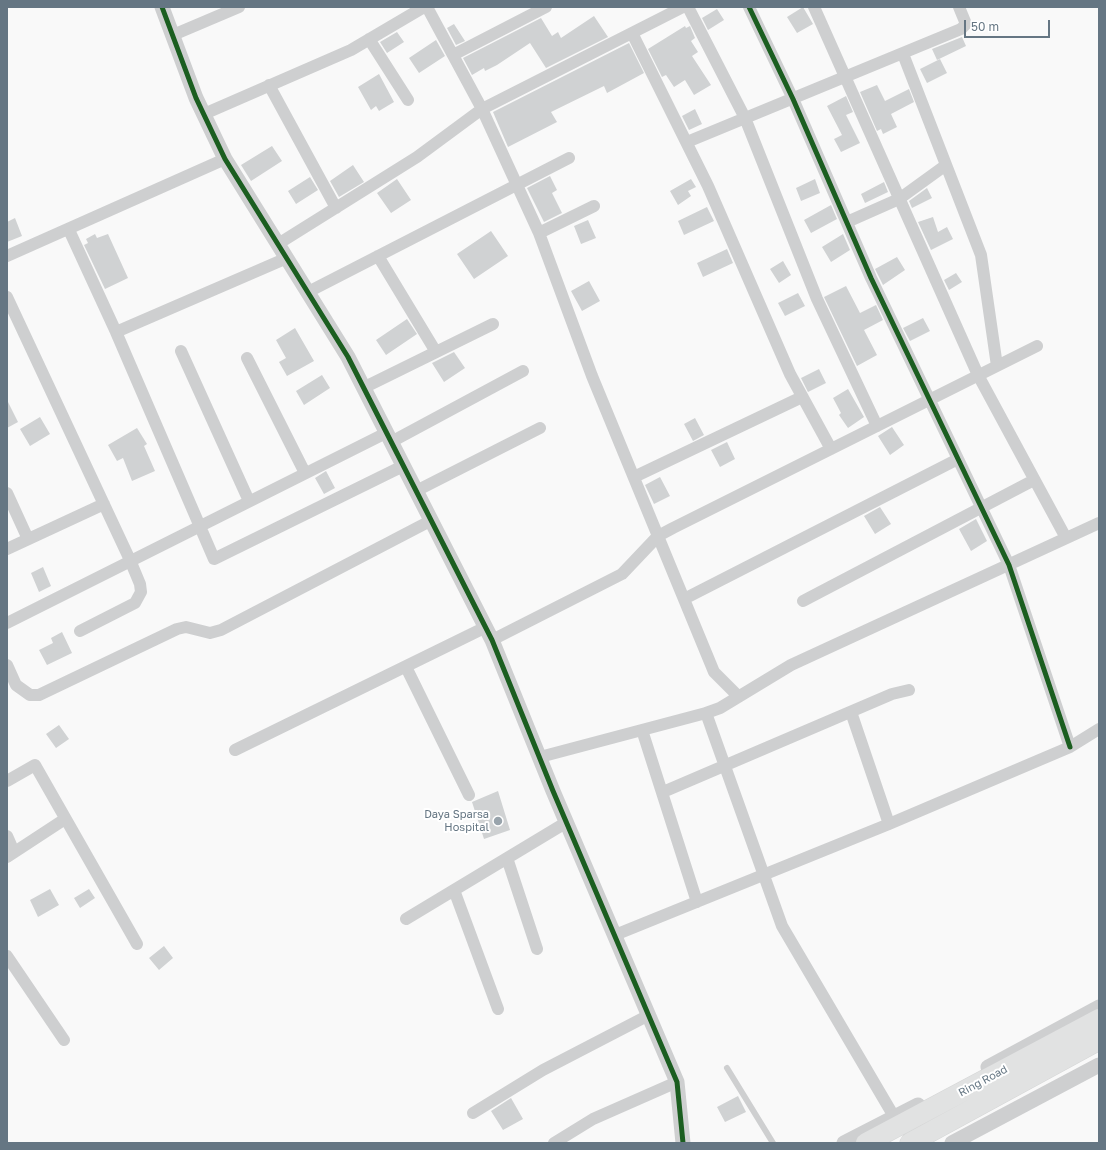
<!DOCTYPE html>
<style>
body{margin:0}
#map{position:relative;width:1106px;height:1150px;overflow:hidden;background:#f9f9f9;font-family:"Golos Text",sans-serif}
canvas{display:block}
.frame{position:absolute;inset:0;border:8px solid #657683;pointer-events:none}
.scale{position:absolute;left:964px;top:20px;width:86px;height:18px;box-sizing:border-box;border:2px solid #657683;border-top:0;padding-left:5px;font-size:12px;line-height:14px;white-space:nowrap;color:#657683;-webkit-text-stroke:3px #fff;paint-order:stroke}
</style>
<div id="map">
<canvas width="1106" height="1150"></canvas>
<div class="frame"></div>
<div class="scale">50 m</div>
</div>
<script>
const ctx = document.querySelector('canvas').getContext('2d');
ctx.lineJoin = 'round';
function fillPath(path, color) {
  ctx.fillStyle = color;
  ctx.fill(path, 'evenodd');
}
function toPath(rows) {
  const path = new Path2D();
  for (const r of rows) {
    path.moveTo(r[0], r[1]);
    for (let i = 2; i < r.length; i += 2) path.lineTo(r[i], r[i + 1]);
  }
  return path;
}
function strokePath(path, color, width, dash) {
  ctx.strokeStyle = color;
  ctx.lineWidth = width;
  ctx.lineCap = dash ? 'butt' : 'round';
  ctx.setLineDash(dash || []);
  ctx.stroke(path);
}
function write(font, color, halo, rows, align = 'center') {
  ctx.font = font + ' "Golos Text",sans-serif';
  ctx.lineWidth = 4;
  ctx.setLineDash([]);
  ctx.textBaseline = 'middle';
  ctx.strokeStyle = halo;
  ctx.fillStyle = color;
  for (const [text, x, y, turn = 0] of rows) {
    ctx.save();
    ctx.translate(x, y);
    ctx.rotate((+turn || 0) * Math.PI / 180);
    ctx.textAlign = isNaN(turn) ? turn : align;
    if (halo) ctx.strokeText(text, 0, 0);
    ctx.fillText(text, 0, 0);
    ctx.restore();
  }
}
fillPath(toPath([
 [803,7,813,24,797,33,787,17],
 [717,9,724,20,708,30,702,18],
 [594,16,608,37,546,68,530,43,497,65,485,71,484,68,472,75,463,58,541,18,552,36,558,32,561,38],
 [454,24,465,41,456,45,447,28],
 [685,26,686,28,690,26,695,38,691,41,698,52,692,56,711,85,694,95,685,80,674,87,666,75,662,77,648,49],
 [397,32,404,42,387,53,380,42],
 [962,37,966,46,937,60,932,49],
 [436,40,445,56,419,73,409,58],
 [629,43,644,73,607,93,604,86,551,112,557,122,508,147,493,112],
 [940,59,947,73,927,83,920,69],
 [379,74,394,102,379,111,376,106,371,110,358,87],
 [877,85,885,101,909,89,914,102,891,114,897,127,883,134,881,129,877,131,860,92],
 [846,96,853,112,846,115,860,143,841,152,834,139,842,135,827,106],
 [695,109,702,124,689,130,682,116],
 [272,146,282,161,251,181,241,165],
 [353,165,364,182,339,197,330,181],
 [550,176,557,190,552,193,562,213,544,222,527,188],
 [310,177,318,190,296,204,288,191],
 [397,179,411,200,391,213,377,193],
 [691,179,696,187,688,191,691,196,678,205,670,191],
 [815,179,820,193,801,201,796,188],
 [884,182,888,192,865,203,861,194],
 [927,188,932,198,912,208,909,201],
 [831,205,837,219,811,233,804,220],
 [707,207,714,221,684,235,678,221],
 [933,217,938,232,947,227,953,239,931,250,918,222],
 [15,218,22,236,7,242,7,222],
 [588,220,596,238,581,244,574,226],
 [491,231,508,256,474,279,457,254],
 [95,234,97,238,108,234,128,278,105,289,84,245,88,243,86,239],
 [843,234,850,250,831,262,822,247],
 [727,249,733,263,703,277,697,263],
 [897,257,905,270,883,285,875,269],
 [783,261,791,275,779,283,770,269],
 [956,273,962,282,949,290,944,280],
 [589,281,600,301,582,311,571,291],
 [846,286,860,313,876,305,883,320,864,330,877,355,857,366,824,297],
 [798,293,805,306,785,316,778,303],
 [923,318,930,331,910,341,903,328],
 [407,319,417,334,386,355,376,340],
 [295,328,314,361,287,376,279,362,286,358,276,340],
 [454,352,465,368,444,382,432,363],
 [819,369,826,383,808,392,801,378],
 [322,375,330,388,304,405,296,391],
 [848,389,864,417,848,428,839,415,841,413,833,398],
 [7,400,18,422,7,428],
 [40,417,50,434,30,446,20,429],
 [695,418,704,435,693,441,684,424],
 [892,427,904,445,890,455,878,436],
 [137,428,147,444,144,446,155,471,132,481,123,458,117,461,108,445],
 [727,442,735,459,720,467,711,450],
 [326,471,335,488,324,494,315,478],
 [660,477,670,496,654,504,645,485],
 [880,507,891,524,875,534,864,516],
 [976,519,987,541,971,551,959,529],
 [43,567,51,586,39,592,31,573],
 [62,632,72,653,47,665,39,650,53,643,51,638],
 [59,725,69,739,56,748,46,734],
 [498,791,510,830,484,839,472,802],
 [50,889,59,905,38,917,30,900],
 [89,889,95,898,80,908,74,898],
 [164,946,173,958,159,970,149,958],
 [738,1096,746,1112,725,1122,717,1107],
 [511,1098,523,1119,503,1130,491,1111]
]), '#d0d2d3');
const trunk = toPath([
 [866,1143,1099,1019],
 [910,1143,1099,1040]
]);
strokePath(trunk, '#d5d6d6', 21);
strokePath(toPath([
 [727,1068,773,1143]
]), '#cecfd0', 6);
strokePath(toPath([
 [427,7,482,109,539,233,592,376,714,672,738,696],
 [688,7,745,118,817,299,877,426],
 [749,7,793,99,871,278,1009,565,1070,747],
 [814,7,978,375,1066,538],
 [632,33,708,186,790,374,831,449],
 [173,35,239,7],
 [369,39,408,100],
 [903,54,981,255,997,366],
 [453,55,546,7],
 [269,85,336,208],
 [204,114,351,50,424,7],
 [687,142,961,29,966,24,959,7],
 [847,222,899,199,946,165],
 [69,230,116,332,214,559,403,466],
 [539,233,594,206],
 [278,244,417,157,482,109,683,7],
 [7,256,225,159],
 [378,256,436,352],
 [308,292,569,158],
 [7,297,130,560,140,584,141,592,135,603,80,631],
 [116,332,287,258],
 [181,351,249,501],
 [247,358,305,473],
 [363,388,493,324],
 [391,442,523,371],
 [634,477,802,397],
 [416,491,540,428],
 [7,493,28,539],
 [7,549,104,504],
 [684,599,958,459],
 [803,601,1034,480],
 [7,623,386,433],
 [492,640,622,574,658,536,673,528,1037,346],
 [7,665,16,685,30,695,39,695,177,629,186,627,210,633,221,630,432,520],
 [406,667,469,795],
 [851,712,889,824],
 [706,713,782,926,899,1125],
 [642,730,697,902],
 [235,750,486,627],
 [540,757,706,713,720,708,791,665,1099,523],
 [7,781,35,765,137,944],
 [663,792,892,694,909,690],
 [7,836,14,852],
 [7,857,65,819],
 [507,858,537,949],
 [454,890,498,1009],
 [406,919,567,822],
 [615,935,889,824,1070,747,1099,729],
 [7,956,64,1040],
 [473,1113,543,1070,649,1015],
 [554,1143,593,1119,677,1082]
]), '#cecfd0', 12);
strokePath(toPath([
 [162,7,196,98,225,159,348,357,492,640,553,791,677,1082,683,1143],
 [988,1067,1099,1007],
 [844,1143,918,1105],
 [952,1143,1099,1065]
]), '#cecfd0', 15);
strokePath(trunk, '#e1e2e2', 20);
strokePath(toPath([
 [162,7,196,98,225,159,348,357,492,640,553,791,677,1082,683,1143],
 [749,7,793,99,871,278,1009,565,1070,747]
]), '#1b5e20', 5);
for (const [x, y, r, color] of [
 [498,821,5,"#99a4ac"]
]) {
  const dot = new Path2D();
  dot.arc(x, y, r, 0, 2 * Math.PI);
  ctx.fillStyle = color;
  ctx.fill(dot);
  strokePath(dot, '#fff', 1.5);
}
write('11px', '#657683', '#fff', [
 ["Daya Sparsa",489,815],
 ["Hospital",489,828]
], 'right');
write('11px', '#657683', '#fff', [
 ["Ring Road",983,1081,-28]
]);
</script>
